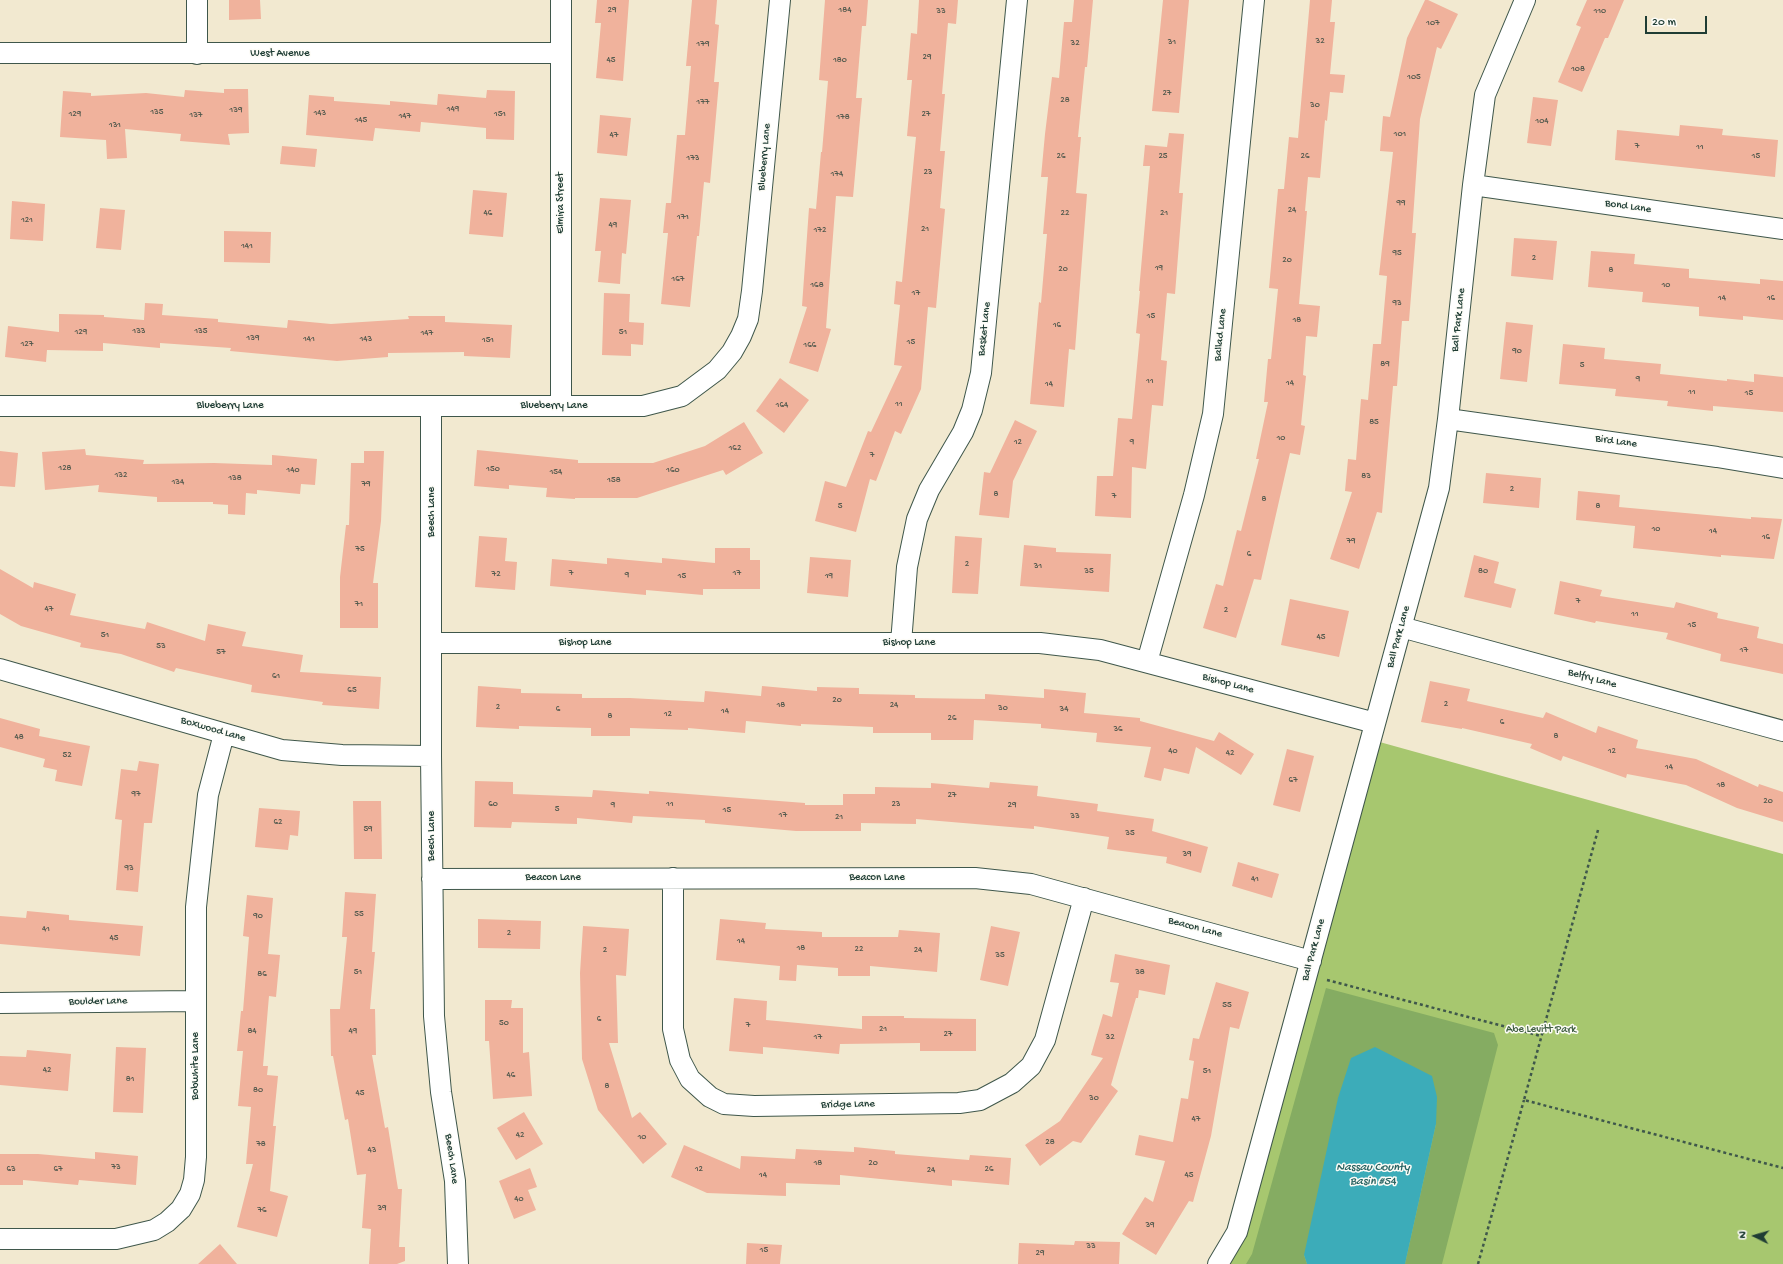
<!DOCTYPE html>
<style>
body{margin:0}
#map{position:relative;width:1783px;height:1264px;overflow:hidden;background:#f2e9d0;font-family:"Gochi Hand",sans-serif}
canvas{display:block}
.north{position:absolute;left:1735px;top:1216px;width:40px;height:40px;-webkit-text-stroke:3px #fdfcf7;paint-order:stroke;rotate:275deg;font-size:11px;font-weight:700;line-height:16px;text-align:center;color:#1f3d34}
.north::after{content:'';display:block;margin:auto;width:14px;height:18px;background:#1f3d34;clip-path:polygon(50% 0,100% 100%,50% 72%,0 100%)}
.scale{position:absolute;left:1645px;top:16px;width:62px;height:18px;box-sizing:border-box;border:2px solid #1f3d34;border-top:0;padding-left:5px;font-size:12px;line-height:14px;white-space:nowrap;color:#1f3d34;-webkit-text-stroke:3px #fdfcf7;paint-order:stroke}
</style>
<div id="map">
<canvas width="1783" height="1264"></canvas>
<div class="north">N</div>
<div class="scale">20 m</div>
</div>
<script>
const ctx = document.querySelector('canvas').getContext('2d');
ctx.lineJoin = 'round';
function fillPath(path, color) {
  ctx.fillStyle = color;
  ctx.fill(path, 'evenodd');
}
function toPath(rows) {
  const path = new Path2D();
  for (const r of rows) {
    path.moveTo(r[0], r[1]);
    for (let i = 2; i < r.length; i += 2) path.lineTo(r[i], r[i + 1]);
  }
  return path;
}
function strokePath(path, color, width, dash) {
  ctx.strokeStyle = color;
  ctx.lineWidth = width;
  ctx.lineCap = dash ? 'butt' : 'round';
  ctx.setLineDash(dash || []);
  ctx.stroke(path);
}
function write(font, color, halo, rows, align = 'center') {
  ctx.font = font + ' "Gochi Hand",sans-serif';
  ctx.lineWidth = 3;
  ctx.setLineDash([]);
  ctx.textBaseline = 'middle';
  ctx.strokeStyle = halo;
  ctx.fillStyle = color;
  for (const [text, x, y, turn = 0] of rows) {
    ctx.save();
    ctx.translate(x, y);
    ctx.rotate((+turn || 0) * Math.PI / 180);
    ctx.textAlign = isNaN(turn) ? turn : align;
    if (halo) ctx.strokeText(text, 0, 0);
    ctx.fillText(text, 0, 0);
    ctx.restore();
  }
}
fillPath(toPath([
 [1376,741,1783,854,1783,1264,1223,1264]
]), '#a7c76f');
fillPath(toPath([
 [1326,988,1494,1033,1498,1045,1442,1264,1405,1264,1436,1124,1304,1255,1307,1264,1246,1264,1252,1254]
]), '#85ac62');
fillPath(toPath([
 [1375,1047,1432,1076,1437,1097,1436,1124,1405,1264,1307,1264,1304,1255,1338,1098,1351,1058]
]), '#3cacb9');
fillPath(toPath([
 [229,0,260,0,261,19,229,20],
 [597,0,629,0,623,81,596,78,601,23,595,23],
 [692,0,717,0,715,24,719,25,714,82,719,82,710,183,704,182,699,236,697,236,690,307,661,304,668,233,663,233,666,203,671,203,677,135,685,135,691,66,686,66],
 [825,0,868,0,866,26,862,26,856,98,862,98,853,197,836,196,826,328,831,329,818,372,789,363,807,307,802,306,809,208,816,209,821,152,822,152,828,81,819,80],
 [919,0,958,0,956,24,948,23,942,94,945,94,940,151,945,151,940,208,945,209,936,308,928,307,921,389,901,434,895,431,876,481,870,479,856,532,815,521,825,481,846,487,868,431,871,432,902,366,894,365,900,305,894,304,896,281,902,282,916,137,907,136,912,80,907,80,911,33,917,34],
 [1074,0,1093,0,1087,67,1085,67,1078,137,1081,137,1076,193,1087,194,1075,350,1069,349,1064,407,1030,404,1039,302,1041,303,1047,234,1043,234,1048,177,1041,177,1045,134,1052,77,1059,78,1064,22,1072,22],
 [1163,0,1189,0,1179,113,1152,111],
 [1310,0,1332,0,1330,22,1335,22,1330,74,1345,75,1343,93,1330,92,1327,121,1325,120,1320,178,1308,177,1305,211,1307,211,1299,304,1320,306,1317,337,1306,336,1303,375,1306,376,1301,425,1305,426,1300,455,1290,453,1261,580,1254,579,1236,638,1203,628,1216,584,1223,586,1237,530,1241,531,1259,459,1256,459,1268,402,1264,402,1268,359,1271,359,1278,289,1269,288,1278,189,1284,189,1289,137,1298,138],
 [1425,0,1428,0,1458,14,1441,49,1437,47,1420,119,1412,233,1416,233,1409,321,1402,321,1397,386,1393,386,1382,513,1377,512,1359,569,1330,559,1352,492,1345,491,1348,459,1356,460,1361,399,1368,400,1373,344,1381,344,1387,276,1379,275,1393,152,1380,151,1383,116,1390,117,1407,38],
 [1587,0,1624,0,1608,38,1605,38,1582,92,1558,82,1581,27,1576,25],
 [224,89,248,89,249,133,228,134,230,145,180,141,181,134,125,129,127,158,107,159,106,140,60,137,63,91,91,93,91,96,146,93,184,97,185,90,224,93],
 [487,90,515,91,514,140,486,139,486,128,421,122,420,132,375,128,373,141,306,135,309,95,334,97,334,101,390,105,390,101,437,105,438,94,486,98],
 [1533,97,1558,100,1551,146,1527,143],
 [600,115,631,118,627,156,597,153],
 [1680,125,1723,129,1722,135,1778,140,1775,177,1615,160,1617,130,1679,136],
 [1169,133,1184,134,1179,193,1183,193,1175,294,1167,293,1161,360,1167,361,1163,406,1152,405,1146,469,1132,467,1131,518,1095,516,1097,476,1113,476,1118,418,1132,419,1140,334,1136,333,1140,291,1139,291,1150,166,1143,166,1145,145,1167,147],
 [282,146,317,149,315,167,280,164],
 [473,190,507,193,503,237,469,234],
 [600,198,631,200,626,254,622,253,620,284,598,282,601,251,595,251],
 [12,201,45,204,43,241,10,239],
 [100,208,125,210,121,250,96,248],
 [224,231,271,232,270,263,224,262],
 [1514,238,1557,241,1553,280,1511,276],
 [1591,251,1635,254,1634,264,1689,269,1689,278,1760,284,1760,279,1783,281,1783,320,1743,316,1743,320,1699,316,1699,307,1642,302,1643,292,1588,287],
 [604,293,630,294,629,322,644,323,643,345,631,344,631,356,602,355],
 [145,303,163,304,162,315,218,319,218,322,287,328,288,320,331,324,409,319,408,316,445,316,445,322,512,325,510,358,464,356,464,352,388,353,388,357,337,361,230,351,231,348,160,343,160,348,103,343,103,351,47,350,46,362,5,357,8,326,59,332,59,314,104,315,104,317,144,320],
 [1506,322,1533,325,1527,382,1500,379],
 [1563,344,1605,348,1604,359,1661,364,1660,374,1727,381,1727,379,1754,382,1754,374,1783,377,1783,412,1713,406,1713,411,1667,406,1668,401,1615,396,1616,389,1559,384],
 [780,378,809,400,784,433,756,411],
 [1015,420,1037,431,1013,481,1009,518,979,515,984,472,990,473],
 [744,422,763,453,726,475,723,470,637,498,575,498,575,499,546,497,547,488,509,485,509,489,474,486,477,450,578,460,578,463,653,463,705,446],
 [85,449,86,455,144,460,143,464,214,463,272,465,272,455,317,459,315,485,301,484,300,494,257,490,257,494,246,493,245,515,228,514,228,505,213,504,213,502,157,502,157,497,98,492,99,485,45,490,42,452],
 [0,451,18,453,15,487,0,486],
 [364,451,384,451,381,521,373,583,378,583,378,628,340,628,340,577,346,525,349,525,351,463,364,463],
 [1486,473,1541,478,1539,508,1483,503],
 [1578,491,1620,495,1619,507,1751,519,1751,517,1782,519,1774,559,1721,555,1721,557,1633,548,1635,526,1576,520],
 [479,536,507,538,505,561,517,562,515,590,475,587],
 [955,536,982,538,978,594,952,593],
 [1024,545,1056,548,1056,552,1111,554,1109,592,1020,586],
 [715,548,750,548,750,560,760,560,760,589,703,589,703,595,646,590,646,595,550,586,552,559,607,564,607,558,662,563,662,558,715,563],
 [1474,555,1499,562,1494,583,1516,589,1511,608,1464,597],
 [810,557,851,560,848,597,807,593],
 [0,569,33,588,34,582,76,594,70,615,145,629,147,622,205,641,208,624,246,632,242,646,303,655,300,672,381,677,379,709,322,705,323,702,251,692,252,685,176,668,174,672,121,654,80,647,81,643,21,626,0,614],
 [1560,581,1602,590,1600,596,1674,608,1676,602,1718,613,1717,618,1759,627,1757,638,1783,644,1783,674,1720,661,1721,654,1666,639,1668,633,1596,621,1595,623,1554,614],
 [1290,599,1349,611,1339,657,1281,645],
 [1430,681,1470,689,1467,701,1543,718,1546,712,1596,733,1598,726,1638,740,1636,748,1696,759,1758,787,1759,784,1783,792,1783,822,1737,808,1686,785,1627,774,1626,778,1563,756,1561,761,1530,748,1532,744,1462,728,1462,729,1421,722],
 [478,686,521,689,521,693,582,694,582,698,630,698,704,702,705,691,761,696,762,686,817,691,817,687,859,688,859,694,915,695,915,698,985,699,985,694,1044,698,1044,689,1086,693,1084,713,1140,718,1140,721,1214,741,1219,732,1254,754,1241,775,1196,747,1189,774,1164,768,1161,781,1144,777,1151,747,1096,742,1097,733,1041,728,1041,724,974,720,973,740,931,740,931,733,873,733,873,727,801,724,801,726,746,721,745,733,688,728,688,730,630,728,630,736,591,736,591,728,519,726,519,729,476,727],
 [0,718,40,729,39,736,90,746,82,786,55,781,57,770,43,767,45,759,0,747],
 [1287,749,1314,756,1300,812,1273,805],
 [139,761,159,764,152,823,144,823,138,892,116,890,122,820,115,819,121,769,137,771],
 [475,781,513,782,513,794,592,797,593,790,649,794,649,791,805,803,805,805,843,805,843,794,875,794,875,787,931,788,931,783,989,788,990,782,1038,786,1037,796,1098,804,1097,811,1154,819,1152,831,1208,847,1201,873,1166,863,1167,857,1107,849,1109,837,1034,826,1034,829,916,819,916,824,861,823,861,831,796,831,705,823,705,820,633,816,632,823,577,818,577,824,512,822,511,828,474,827],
 [353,801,381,801,382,859,354,859],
 [259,808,300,811,298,836,290,835,288,850,255,847],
 [1238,862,1279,874,1272,898,1232,886],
 [345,892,376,894,372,952,375,952,370,1009,375,1009,376,1055,372,1055,385,1128,388,1127,398,1189,402,1189,399,1247,405,1247,405,1261,397,1264,369,1264,371,1229,362,1228,366,1174,357,1175,348,1119,345,1120,333,1056,331,1056,330,1009,340,1009,347,937,342,937],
 [247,895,273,898,268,954,280,955,276,997,269,996,263,1066,268,1066,267,1075,278,1076,273,1126,276,1126,270,1191,288,1196,277,1237,237,1227,253,1164,246,1164,251,1107,238,1106,243,1051,237,1051,241,1011,243,1011,249,937,243,936],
 [27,911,69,915,69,920,143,926,140,956,0,944,0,916,26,918],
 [478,919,541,921,540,949,478,948],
 [720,919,766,923,765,929,822,932,822,937,898,937,899,930,940,933,937,972,870,966,870,976,838,976,838,968,797,965,796,981,779,980,780,966,716,960],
 [583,926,629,929,626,976,616,975,618,1043,609,1043,632,1118,640,1112,667,1144,643,1164,598,1110,582,1059,580,973],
 [991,926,1020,932,1008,986,980,980],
 [1115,954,1170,965,1165,995,1139,990,1138,998,1136,998,1111,1085,1118,1091,1081,1143,1073,1141,1040,1166,1025,1145,1060,1121,1103,1058,1091,1055,1103,1014,1112,1017,1119,983,1110,982],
 [1216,982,1249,992,1239,1029,1230,1027,1211,1136,1193,1202,1189,1201,1156,1255,1122,1234,1145,1197,1153,1202,1165,1161,1135,1155,1139,1135,1173,1142,1181,1098,1188,1099,1194,1061,1189,1060,1193,1038,1199,1039],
 [734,998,767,1001,766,1020,862,1029,862,1016,904,1016,904,1018,976,1019,976,1051,920,1051,920,1043,840,1044,839,1054,763,1047,763,1054,729,1051],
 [485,1000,512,1000,511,1008,523,1008,523,1053,529,1052,532,1096,493,1099,489,1041,485,1041],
 [116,1047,146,1048,143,1113,113,1112],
 [27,1050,71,1054,68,1091,0,1085,0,1056,26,1057],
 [524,1112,543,1144,516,1160,497,1128],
 [684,1145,740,1169,741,1156,795,1159,796,1149,854,1152,854,1147,895,1151,895,1154,969,1160,970,1155,1011,1158,1009,1185,952,1180,952,1186,840,1175,840,1185,786,1183,786,1196,707,1193,671,1177],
 [95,1152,138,1156,136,1185,79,1180,78,1185,23,1180,23,1185,0,1185,0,1154,38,1154,95,1159],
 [530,1168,537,1187,528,1190,536,1210,514,1219,499,1181],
 [1075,1241,1120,1242,1119,1264,1018,1264,1019,1243,1074,1245],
 [747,1243,782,1245,780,1264,746,1264],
 [220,1244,237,1264,198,1264]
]), '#f0b29c');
const street = toPath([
 [197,0,197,54],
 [561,0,561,406],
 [0,53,561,53],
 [1473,185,1783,229],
 [0,406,643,406,682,396,717,370,732,352,741,336,748,319,752,291,780,0],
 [431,407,431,756,434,1016,441,1092,455,1181,458,1264],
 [1448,419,1717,457,1783,468],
 [1401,627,1783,731],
 [432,643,1040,643,1100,650,1375,723],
 [901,643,907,567,917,519,929,490,963,432,972,410,981,373,1017,0],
 [1147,662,1194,495,1213,414,1254,0],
 [0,669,282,750,342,755,431,756],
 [673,878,673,1029,680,1060,690,1079,710,1097,724,1104,754,1106,959,1103,980,1100,1012,1083,1031,1066,1045,1040,1084,898],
 [432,879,975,878,1031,884,1311,961],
 [0,1003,195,1001],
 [0,1239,116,1239,154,1230,167,1222,181,1209,190,1194,194,1180,196,1157,196,907,208,795,224,734],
 [1218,1264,1237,1232,1439,488,1448,419,1473,185,1485,95,1525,0]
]);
strokePath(street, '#3f574b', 22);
strokePath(toPath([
 [1598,830,1524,1100,1783,1168],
 [1327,980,1541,1036],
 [1478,1264,1524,1100]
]), '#3f574b', 2.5, [3, 3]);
strokePath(street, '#fff', 20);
write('9px', '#535a4e', null, [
 ["29",612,11],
 ["184",845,11],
 ["33",941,12],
 ["110",1600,12],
 ["107",1433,24],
 ["32",1320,42],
 ["31",1172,43],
 ["32",1075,44],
 ["179",703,45],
 ["29",927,58],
 ["45",611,61],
 ["180",840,61],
 ["108",1578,70],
 ["105",1414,78],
 ["27",1167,94],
 ["28",1065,101],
 ["177",703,103],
 ["30",1315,106],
 ["149",453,110],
 ["139",236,111],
 ["135",157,113],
 ["143",320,114],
 ["129",75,115],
 ["151",500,115],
 ["27",926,115],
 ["137",196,116],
 ["147",405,117],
 ["178",843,118],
 ["145",361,121],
 ["104",1542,122],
 ["131",115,126],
 ["101",1400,135],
 ["47",614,136],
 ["7",1637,147],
 ["11",1700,148],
 ["26",1061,157],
 ["25",1163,157],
 ["26",1305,157],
 ["15",1756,157],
 ["173",693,159],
 ["23",928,173],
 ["174",837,175],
 ["99",1401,204],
 ["24",1292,211],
 ["46",488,214],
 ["22",1065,214],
 ["21",1164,214],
 ["171",683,218],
 ["121",27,221],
 ["49",613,226],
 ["21",925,230],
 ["172",820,231],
 ["141",247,247],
 ["95",1397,254],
 ["2",1534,259],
 ["20",1287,261],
 ["19",1159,269],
 ["20",1063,270],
 ["8",1611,271],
 ["167",678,280],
 ["168",817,286],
 ["10",1666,286],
 ["17",916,294],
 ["14",1722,299],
 ["16",1771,299],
 ["93",1397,304],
 ["15",1151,317],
 ["18",1297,321],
 ["16",1057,326],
 ["133",139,332],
 ["135",201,332],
 ["129",81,333],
 ["51",623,333],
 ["147",427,334],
 ["139",253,339],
 ["141",309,340],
 ["143",366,340],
 ["151",488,341],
 ["15",911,343],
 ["127",27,345],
 ["166",810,346],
 ["90",1517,352],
 ["89",1385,365],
 ["5",1582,366],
 ["9",1638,380],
 ["11",1150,382],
 ["14",1290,384],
 ["14",1049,385],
 ["11",1692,393],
 ["15",1749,394],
 ["11",899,405],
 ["164",782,406],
 ["85",1374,423],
 ["10",1281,439],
 ["12",1018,443],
 ["9",1132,443],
 ["162",735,449],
 ["7",872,456],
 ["128",65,469],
 ["150",493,470],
 ["140",293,471],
 ["160",673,471],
 ["154",556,473],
 ["132",121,476],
 ["83",1366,477],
 ["138",235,479],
 ["158",614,481],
 ["134",178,483],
 ["79",366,485],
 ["2",1512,490],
 ["8",996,495],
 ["7",1114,497],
 ["8",1264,500],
 ["5",840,507],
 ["8",1598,507],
 ["10",1656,530],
 ["14",1713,532],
 ["16",1766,538],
 ["79",1351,542],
 ["75",360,550],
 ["6",1249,555],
 ["2",967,565],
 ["31",1038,567],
 ["35",1089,572],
 ["80",1483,572],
 ["7",571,574],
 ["17",737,574],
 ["72",496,575],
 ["9",627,576],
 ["15",682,577],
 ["19",829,577],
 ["7",1578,602],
 ["71",359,605],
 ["47",49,610],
 ["2",1226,611],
 ["11",1635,615],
 ["15",1692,626],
 ["51",105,636],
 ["45",1321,638],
 ["53",161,647],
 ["17",1744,651],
 ["57",221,653],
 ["61",276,677],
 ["65",352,691],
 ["20",837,701],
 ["2",1446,705],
 ["18",781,706],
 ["24",894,706],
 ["2",498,708],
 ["30",1003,709],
 ["6",558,710],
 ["34",1064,710],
 ["14",725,712],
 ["12",668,715],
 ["8",610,717],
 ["26",952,719],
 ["6",1502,723],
 ["36",1118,730],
 ["8",1556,737],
 ["48",19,738],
 ["40",1173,752],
 ["12",1612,752],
 ["42",1230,754],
 ["52",67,756],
 ["14",1669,768],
 ["67",1293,781],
 ["18",1721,786],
 ["97",136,795],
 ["27",952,796],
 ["20",1768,802],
 ["60",493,805],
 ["11",670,805],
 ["23",896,805],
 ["9",613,806],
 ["29",1012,806],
 ["5",557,810],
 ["15",727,811],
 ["17",783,816],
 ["33",1075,817],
 ["21",839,818],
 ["62",278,823],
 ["59",368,830],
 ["35",1130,834],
 ["39",1187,855],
 ["93",129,869],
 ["41",1255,880],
 ["55",359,915],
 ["90",258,917],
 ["41",46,930],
 ["2",509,934],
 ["45",114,939],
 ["14",741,942],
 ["18",801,949],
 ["22",859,950],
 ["2",605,951],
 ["24",918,951],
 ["35",1000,956],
 ["51",358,973],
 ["38",1140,973],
 ["86",262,975],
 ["55",1227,1006],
 ["6",599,1020],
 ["50",504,1024],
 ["7",748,1026],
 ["21",883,1030],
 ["84",252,1032],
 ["49",353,1032],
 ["27",948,1035],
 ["17",818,1038],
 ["32",1110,1038],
 ["42",47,1071],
 ["51",1207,1072],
 ["46",511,1076],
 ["81",130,1080],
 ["8",607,1087],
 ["80",258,1091],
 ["45",360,1094],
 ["30",1094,1099],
 ["47",1196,1120],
 ["42",520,1136],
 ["10",642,1138],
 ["28",1050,1143],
 ["78",261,1145],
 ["43",372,1151],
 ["18",818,1164],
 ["20",873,1164],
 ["73",116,1168],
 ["63",11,1170],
 ["67",58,1170],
 ["12",699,1170],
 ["26",989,1170],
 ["24",931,1171],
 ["14",763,1176],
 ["45",1189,1176],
 ["40",519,1200],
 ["39",382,1209],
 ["76",262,1211],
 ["39",1150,1226],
 ["33",1091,1247],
 ["15",764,1251],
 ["29",1040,1254]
]);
write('11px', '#1f3d34', '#fdfcf7', [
 ["West Avenue",280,54],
 ["Blueberry Lane",765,157,-85],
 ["Elmira Street",561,203,-90],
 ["Bond Lane",1628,207,8],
 ["Ball Park Lane",1459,320,-84],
 ["Basket Lane",985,329,-84],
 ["Ballad Lane",1221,335,-84],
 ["Blueberry Lane",230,406],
 ["Blueberry Lane",554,406],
 ["Bird Lane",1616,442,8],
 ["Beech Lane",432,512,-90],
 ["Ball Park Lane",1399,637,-75],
 ["Bishop Lane",585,643],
 ["Bishop Lane",909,643],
 ["Belfry Lane",1592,679,15],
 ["Bishop Lane",1228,684,15],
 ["Boxwood Lane",213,730,16],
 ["Beech Lane",432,836,-90],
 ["Beacon Lane",553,878],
 ["Beacon Lane",877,878],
 ["Beacon Lane",1195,928,15],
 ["Ball Park Lane",1314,950,-75],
 ["Boulder Lane",98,1002,-1],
 ["Bobwhite Lane",196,1066,-90],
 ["Bridge Lane",848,1105,-1],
 ["Beech Lane",451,1159,82]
]);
write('11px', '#416043', '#fdfcf7', [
 ["Abe Levitt Park",1541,1030]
]);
write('italic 12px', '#296463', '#fdfcf7', [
 ["Nassau County",1373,1168],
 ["Basin #54",1373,1182]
]);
</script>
